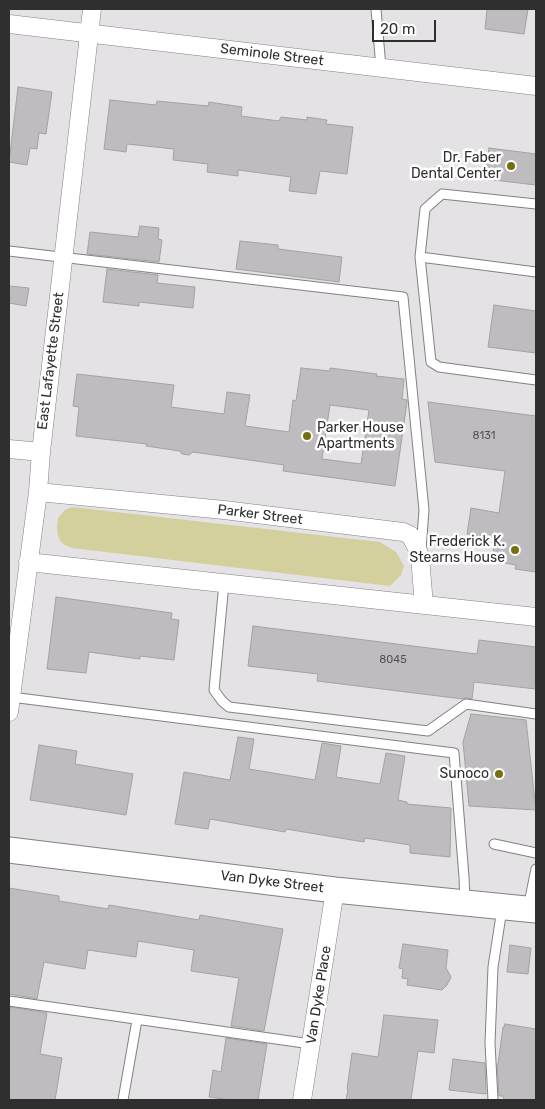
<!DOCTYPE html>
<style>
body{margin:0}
#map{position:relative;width:545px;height:1109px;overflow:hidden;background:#e5e2e6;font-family:Rubik,sans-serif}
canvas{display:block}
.frame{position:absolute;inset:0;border:10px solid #302f30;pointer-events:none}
.scale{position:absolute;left:372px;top:20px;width:64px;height:22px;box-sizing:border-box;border:2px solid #302f30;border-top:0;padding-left:6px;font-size:15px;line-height:18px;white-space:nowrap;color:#302f30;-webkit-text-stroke:4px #fff;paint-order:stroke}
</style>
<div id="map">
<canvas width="545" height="1109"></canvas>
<div class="frame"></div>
<div class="scale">20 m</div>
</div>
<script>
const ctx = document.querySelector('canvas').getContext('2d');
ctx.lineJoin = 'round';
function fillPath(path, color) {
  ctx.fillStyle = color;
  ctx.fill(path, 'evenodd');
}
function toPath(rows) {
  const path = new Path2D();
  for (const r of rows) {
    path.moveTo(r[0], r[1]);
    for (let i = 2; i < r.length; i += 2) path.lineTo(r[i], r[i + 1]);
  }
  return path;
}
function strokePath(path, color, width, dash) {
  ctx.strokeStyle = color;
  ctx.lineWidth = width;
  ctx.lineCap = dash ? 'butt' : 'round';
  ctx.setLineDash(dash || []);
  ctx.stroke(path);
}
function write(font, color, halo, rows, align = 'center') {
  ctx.font = font + ' Rubik,sans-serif';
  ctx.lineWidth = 5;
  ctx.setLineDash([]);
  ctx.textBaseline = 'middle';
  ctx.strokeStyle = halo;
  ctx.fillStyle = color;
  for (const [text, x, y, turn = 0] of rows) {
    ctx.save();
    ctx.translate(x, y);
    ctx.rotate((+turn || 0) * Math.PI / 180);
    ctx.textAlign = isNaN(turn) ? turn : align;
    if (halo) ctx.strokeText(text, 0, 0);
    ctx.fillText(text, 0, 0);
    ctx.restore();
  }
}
fillPath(toPath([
 [72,507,380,542,396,552,404,566,401,575,390,586,72,548,65,545,61,542,58,536,57,526,58,518,65,510]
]), '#d3d09d');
const building = toPath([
 [487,9,528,9,524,34,485,29,487,9],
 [18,87,52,92,46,134,39,133,37,149,30,148,27,165,9,162,18,87],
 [110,100,156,105,157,101,208,106,209,102,242,107,241,116,279,121,281,117,307,120,307,117,327,120,326,124,353,127,347,174,320,171,316,194,289,191,291,177,238,170,238,176,207,172,208,164,173,160,174,149,127,144,126,152,104,149,110,100],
 [489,148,536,154,536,185,485,179,489,148],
 [140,226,159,228,158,239,162,240,159,262,87,254,90,232,138,237,140,226],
 [240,241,278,245,278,249,342,257,339,282,236,269,240,241],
 [107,269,158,275,157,283,195,287,193,308,139,302,139,306,103,302,107,269],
 [9,286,29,288,26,306,9,303,9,286],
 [494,305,536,311,536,353,488,347,494,305],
 [301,368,330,371,330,368,377,374,376,376,404,379,402,399,407,400,407,402,395,486,283,471,284,465,193,452,189,455,182,454,180,451,146,446,147,444,76,436,79,407,73,406,77,374,174,385,171,407,224,414,227,392,250,395,245,426,289,432,293,400,296,401,301,368],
 [330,405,369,410,361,464,322,459,330,405],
 [428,402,536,416,536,572,515,569,516,565,492,561,495,538,467,534,471,508,499,513,505,471,435,462,428,402],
 [56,597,172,613,171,619,179,620,174,660,140,656,140,659,89,652,86,673,47,669,56,597],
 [253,626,477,654,479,640,536,647,536,689,474,682,472,699,467,698,463,699,317,681,318,674,248,666,253,626],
 [471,714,526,720,536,810,469,806,463,742,471,714],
 [238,737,254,739,249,769,315,780,322,743,341,746,336,777,380,784,386,753,405,756,398,800,407,802,407,804,451,808,450,857,410,853,410,845,365,838,364,842,286,829,285,832,210,819,208,829,175,824,184,772,230,780,238,737],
 [39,745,77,751,75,764,133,774,126,815,30,800,39,745],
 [9,888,59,896,59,901,108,909,109,905,199,920,200,915,283,929,264,1031,231,1026,239,978,191,971,194,950,138,941,136,957,88,950,85,969,44,962,37,999,9,994,9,888],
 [403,944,448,950,446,968,451,977,447,985,442,990,407,985,408,979,402,978,403,969,399,968,403,944],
 [510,945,531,948,528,974,507,972,510,945],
 [10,1007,47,1013,40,1054,62,1058,55,1100,9,1100,9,1014,10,1007],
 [384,1015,438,1020,434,1053,418,1051,411,1100,346,1100,348,1090,347,1089,352,1053,378,1057,384,1015],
 [505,1024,536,1029,536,1100,504,1100,503,1096,499,1096,497,1064,498,1064,503,1027,504,1027,505,1024],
 [226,1038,267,1044,258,1100,231,1100,209,1097,213,1070,221,1072,226,1038],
 [453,1059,485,1063,486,1094,449,1090,453,1059]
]);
fillPath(building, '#bfbcc0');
strokePath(building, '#a3a1a4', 1);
const lane = toPath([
 [376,9,381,68],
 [536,204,442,194,425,209,420,257,536,272],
 [9,251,403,297,424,510,421,549],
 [420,257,431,362,439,367,536,380],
 [224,583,214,690,222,701,229,707,428,731,466,704,536,714],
 [11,697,454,753,464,877,465,900],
 [494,844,536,853],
 [528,908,536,869],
 [9,1001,311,1044],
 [123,1100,137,1020],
 [493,1100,490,1043,493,967,502,909]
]);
const street = toPath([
 [9,24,536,86],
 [9,449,41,452],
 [38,492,224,510,403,532,410,535,417,548,420,557,424,605],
 [28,562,536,617],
 [9,712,38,492,41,452,92,9],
 [302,1100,335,890]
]);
const secondary = toPath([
 [9,850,335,890,536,910]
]);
strokePath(lane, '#828083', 11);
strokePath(street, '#828083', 19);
strokePath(secondary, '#828083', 27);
strokePath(lane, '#fff', 9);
strokePath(street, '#fff', 18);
strokePath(secondary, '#fff', 25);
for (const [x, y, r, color] of [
 [511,166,5,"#766f10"],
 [307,436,5,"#766f10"],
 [515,550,5,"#766f10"],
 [499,774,5,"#766f10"]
]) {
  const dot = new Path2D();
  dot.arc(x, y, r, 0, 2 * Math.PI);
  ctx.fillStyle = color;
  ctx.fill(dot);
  strokePath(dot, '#fff', 2);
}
write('11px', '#545254', null, [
 ["8131",484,436],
 ["8045",393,660]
]);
write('14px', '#302f30', '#fff', [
 ["Seminole Street",272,55,7],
 ["East Lafayette Street",51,361,-83],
 ["Parker Street",260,515,7],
 ["Van Dyke Street",272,882,7],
 ["Van Dyke Place",319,995,-81]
]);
write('14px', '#302f30', '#fff', [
 ["Dr. Faber",501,158],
 ["Dental Center",501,174],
 ["Parker House",317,428,"left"],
 ["Apartments",317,444,"left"],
 ["Frederick K.",505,542],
 ["Stearns House",505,558],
 ["Sunoco",489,774]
], 'right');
</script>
